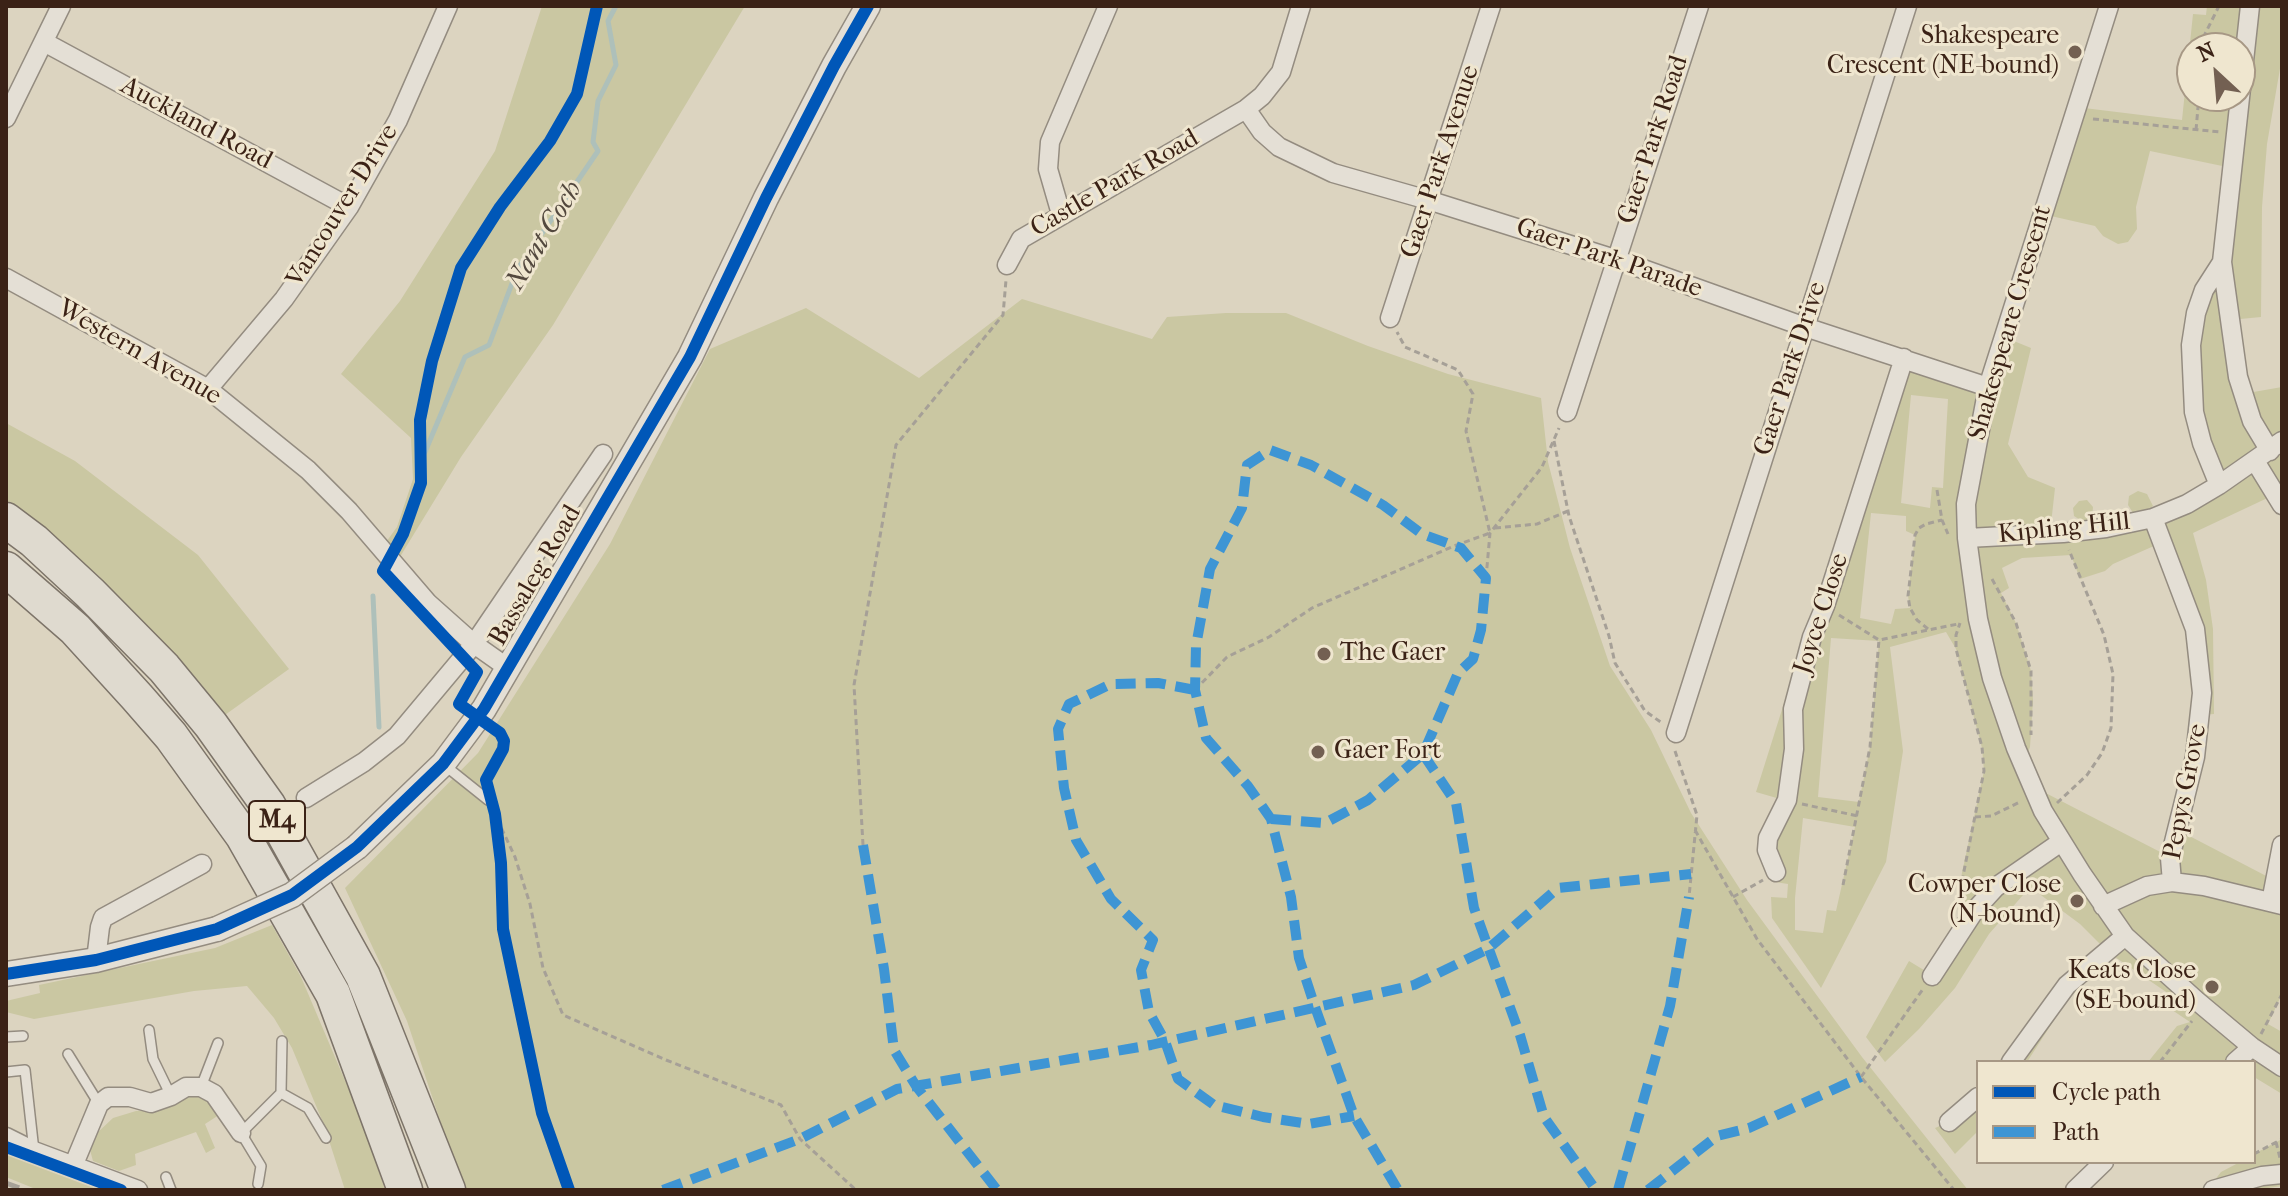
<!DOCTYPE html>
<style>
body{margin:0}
#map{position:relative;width:2288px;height:1196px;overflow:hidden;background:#dcd4c0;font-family:"IM FELL French Canon",serif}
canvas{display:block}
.frame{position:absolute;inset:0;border:8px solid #3b2216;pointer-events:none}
.legend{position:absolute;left:1976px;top:1060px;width:280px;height:104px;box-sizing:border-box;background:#efe6cf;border:2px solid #a79885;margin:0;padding:10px 14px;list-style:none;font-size:24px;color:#3b2216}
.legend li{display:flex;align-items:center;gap:16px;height:40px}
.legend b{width:40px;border:2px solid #a79885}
.north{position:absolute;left:2176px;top:32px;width:80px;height:80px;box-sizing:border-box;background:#efe6cf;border:2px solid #a79885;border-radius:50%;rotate:334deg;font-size:22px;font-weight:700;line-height:32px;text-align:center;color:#3b2216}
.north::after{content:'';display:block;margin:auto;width:28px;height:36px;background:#736052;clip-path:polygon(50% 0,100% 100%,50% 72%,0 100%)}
</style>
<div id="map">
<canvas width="2288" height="1196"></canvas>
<div class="frame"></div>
<ul class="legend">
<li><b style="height:10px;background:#0057b8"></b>Cycle path</li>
<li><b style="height:10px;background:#3e95d4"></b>Path</li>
</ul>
<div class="north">N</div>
</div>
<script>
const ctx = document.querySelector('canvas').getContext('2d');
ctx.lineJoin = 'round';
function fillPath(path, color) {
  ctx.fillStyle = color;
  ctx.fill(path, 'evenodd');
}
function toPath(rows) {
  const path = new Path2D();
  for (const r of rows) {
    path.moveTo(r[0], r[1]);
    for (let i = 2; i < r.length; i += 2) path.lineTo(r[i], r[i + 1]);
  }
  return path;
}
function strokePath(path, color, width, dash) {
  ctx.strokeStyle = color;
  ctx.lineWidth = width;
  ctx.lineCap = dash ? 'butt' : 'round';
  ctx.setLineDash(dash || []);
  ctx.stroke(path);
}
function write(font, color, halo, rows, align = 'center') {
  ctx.font = font + ' "IM FELL French Canon",serif';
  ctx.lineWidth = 6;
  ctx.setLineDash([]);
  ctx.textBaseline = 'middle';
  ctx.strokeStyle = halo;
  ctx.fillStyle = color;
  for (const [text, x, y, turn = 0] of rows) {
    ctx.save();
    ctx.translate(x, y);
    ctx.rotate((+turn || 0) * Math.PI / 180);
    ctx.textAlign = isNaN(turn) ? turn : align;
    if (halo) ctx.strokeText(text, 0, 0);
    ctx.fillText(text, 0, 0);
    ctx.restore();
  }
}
fillPath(toPath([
 [542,6,745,6,553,325,461,457,395,565,381,549,397,527,413,479,411,438,341,374,400,301,495,151],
 [2207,6,2282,6,2282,57,2267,144,2262,207,2261,317,2230,320,2242,394,2282,387,2282,505,2276,494,2193,533,2206,580,2213,629,2214,714,2201,715,2200,660,2163,542,2113,564,2105,571,2080,579,2071,555,2022,558,2002,568,2009,588,2001,593,2016,623,2031,671,2033,700,2030,747,2023,765,2032,786,2170,857,2176,829,2272,879,2282,843,2282,994,2268,1024,2282,1032,2282,1094,2254,1077,2254,1062,2148,1062,2177,1026,2190,1022,2166,1006,2172,996,2115,957,2097,971,2067,1000,2027,1062,2011,1062,2107,951,2080,924,2030,887,1989,934,1955,988,1919,1029,1885,1062,1866,1037,1909,961,1932,975,1968,921,1959,913,1957,896,1984,771,1982,748,1956,649,1946,632,1890,647,1903,751,1886,862,1821,988,1772,918,1771,897,1787,898,1788,884,1775,882,1776,872,1767,850,1787,801,1756,792,1785,700,1799,688,1904,358,1988,386,2004,337,2031,348,2008,444,2028,477,2055,488,2050,533,2106,528,2219,485,2202,443,2191,345,2222,262,2232,168,2150,151,2136,207,2137,229,2128,242,2118,244,2103,236,2095,226,2042,214,2076,107,2182,120,2193,14,2206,15],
 [2192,48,2240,48,2240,96,2192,96],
 [1911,395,1948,399,1943,488,1932,487,1930,508,1901,503],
 [1871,513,1906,516,1906,531,1915,535,1908,596,1910,608,1895,609,1891,624,1860,618],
 [1831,638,1879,641,1870,747,1859,802,1818,797],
 [1803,818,1855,827,1836,911,1827,910,1823,933,1795,930,1795,898],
 [1022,299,1152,339,1167,317,1226,313,1286,313,1368,346,1448,374,1541,398,1548,462,1570,548,1610,666,1651,730,1691,813,1747,900,1862,1057,1968,1190,463,1190,407,1021,345,888,478,753,610,544,710,349,806,308,919,378],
 [6,423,75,461,198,555,289,669,211,725,99,576,6,501],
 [2138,491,2147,494,2153,506,2144,513,2133,513,2128,505,2129,496],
 [2087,500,2093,507,2092,519,2085,523,2074,516,2073,508,2079,501],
 [272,925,301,977,360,1116,385,1190,345,1190,324,1125,292,1048,274,1018,247,986,194,991,34,1019,6,1012,6,1001,40,993,39,985,215,948],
 [192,1094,205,1097,219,1115,205,1124,215,1148,206,1153,196,1132,135,1154,136,1165,119,1171,93,1161,90,1150,97,1133,113,1118,136,1111,163,1109],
 [1978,1097,1978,1131,1955,1154,1935,1128,1949,1122],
 [2282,1139,2282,1186,2254,1190,2207,1190,2221,1172,2240,1162,2254,1162,2254,1154],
 [6,1155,99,1190,38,1190,6,1177]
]), '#cac7a2');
strokePath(toPath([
 [425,452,465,357,489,345,517,270,598,151,593,142,598,101,616,65,608,21,616,6],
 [373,596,379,727]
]), '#aec0ba', 5);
const service = toPath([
 [443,764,488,800],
 [149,1030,153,1059,171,1096],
 [6,1037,23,1036],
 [68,1054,99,1104],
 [6,1072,25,1070,34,1151],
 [201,1087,218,1043],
 [281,1093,308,1108,326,1138],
 [166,1177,171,1190],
 [258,1184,261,1166,241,1133,281,1093,282,1041]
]);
const minor = toPath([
 [2109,6,1988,387,1966,504,1967,538,1978,619,1992,678,2016,748,2043,811,2082,874,2125,936,2197,1001,2252,1047,2282,1067],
 [44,42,349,207],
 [1246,109,1262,132,1279,147,1333,173,1428,200,1615,259,1805,327,1988,387],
 [6,118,61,6],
 [1061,214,1048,169,1050,142,1108,6],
 [2222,262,2238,377,2252,421,2270,451],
 [1007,265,1021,239,1246,109,1262,96,1281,72,1301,6],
 [6,278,208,389,308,470,349,511,428,603,474,644,508,668],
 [1390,318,1491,6],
 [208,389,284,299,349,207,398,120,448,6],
 [1567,412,1699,6],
 [2255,461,2282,505],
 [2219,485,2202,443,2194,412,2191,345,2196,313,2204,290,2222,262,2250,6],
 [2153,518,2195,629,2202,693,2195,757,2170,858,2172,882],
 [1967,538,2063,533,2106,528,2153,518,2187,504,2219,485,2282,441],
 [1676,733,1907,6],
 [306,798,364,762,397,736,474,644,603,454],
 [1776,872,1767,850,1768,838,1787,800,1794,749,1793,709,1812,637,1825,606,1904,358],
 [2271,902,2282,845],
 [2103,906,2147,886,2172,882,2204,886,2282,905],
 [96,960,100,927,103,918,202,864],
 [1932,976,1975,910,1996,887,2061,842],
 [2011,1062,2067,985,2125,936],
 [2235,1062,2252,1047],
 [1949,1122,1978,1097],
 [6,1137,34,1151,138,1190],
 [74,1164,99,1104,108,1097,130,1097,151,1103,171,1096,186,1087,201,1087,214,1094,241,1133],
 [2075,1190,2104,1162],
 [2213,1190,2262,1176,2282,1174]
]);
const tertiary = toPath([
 [357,847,443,764,484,709,690,357,766,198,834,66,868,6],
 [6,974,96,960,217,929]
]);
const motorway = toPath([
 [6,520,34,541,90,593,164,668,211,725,268,805,363,976,448,1190],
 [6,569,75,629,137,697,171,736,243,836,333,994,405,1190]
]);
strokePath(service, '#948c80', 12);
strokePath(minor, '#948c80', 21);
strokePath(tertiary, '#948c80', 27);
strokePath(motorway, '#7d7469', 37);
strokePath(toPath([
 [2204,48,2205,34,2219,6],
 [2093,119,2220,132],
 [2196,130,2199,96],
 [1554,441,1569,516,1609,636,1615,663,1645,711,1662,723],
 [1937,490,1942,520,1948,534],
 [1495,528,1537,524,1568,511],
 [1486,578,1490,533,1542,467,1559,428],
 [1992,579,2016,623,2031,671,2031,735],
 [1839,615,1879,640,1958,624],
 [1928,629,1917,620,1910,608,1908,596,1915,535,1919,528,1926,524,1942,520],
 [1195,690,1227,657,1269,637,1312,608,1454,546,1490,533,1466,431,1473,394,1458,370,1405,347,1397,332],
 [1675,751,1697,815,1689,897],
 [2057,803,2087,775,2102,753,2111,728,2113,674,2104,635,2069,550],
 [1802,804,1858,816],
 [493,810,515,857,530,904,543,968,563,1015,666,1060,781,1105,800,1139,856,1190],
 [1975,817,1991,816,2020,802],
 [1695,830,1757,939,1861,1077,1954,1190],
 [863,845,854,685,896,445,1003,315,1006,280],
 [1843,885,1870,747,1879,640],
 [1733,897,1763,880],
 [1958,901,1984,771,1982,747,1956,649,1956,635,1960,623],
 [2261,1034,2282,994],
 [2160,1062,2192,1021],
 [1861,1077,1923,989],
 [2276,1142,2280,1158],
 [2254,1154,2282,1139]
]), '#a6a097', 3, [6, 4]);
strokePath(service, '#e4dfd5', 9);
strokePath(minor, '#e4dfd5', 18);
strokePath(tertiary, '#e4dfd5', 24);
strokePath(motorway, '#dfdacf', 34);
strokePath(toPath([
 [6,1183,25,1190]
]), '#a6a097', 5, [14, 14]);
const tertiaryBridge = toPath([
 [217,929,292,895,357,847]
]);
strokePath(tertiaryBridge, '#948c80', 27, []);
strokePath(tertiaryBridge, '#e4dfd5', 24);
strokePath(toPath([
 [1195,690,1158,683,1111,684,1069,704,1058,729,1064,788,1076,840,1111,899,1153,940,1141,970,1149,1012,1165,1041,1178,1079,1214,1105,1263,1117,1309,1124,1354,1116],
 [1423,754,1456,803,1474,908,1520,1035,1544,1117,1596,1190],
 [1271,819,1325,823,1368,800,1423,754,1458,673,1473,659,1481,630,1486,578,1461,548,1422,534,1383,505,1311,465,1270,450,1247,465,1242,508,1210,569,1196,646,1195,690,1206,738,1248,786,1271,819,1291,897,1299,958,1315,1007,1354,1116,1398,1190],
 [863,845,884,969,894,1050,916,1086,997,1190],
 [663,1190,800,1139,897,1089,1151,1045,1414,985,1488,949,1558,888,1691,874],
 [1618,1190,1670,1006,1689,897],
 [1648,1190,1717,1136,1749,1128,1861,1077]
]), '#3e95d4', 10, [20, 10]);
strokePath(toPath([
 [6,974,96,960,217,929,292,895,357,847,443,764,484,709,690,357,766,198,834,66,868,6],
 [6,1147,121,1190],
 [569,1190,542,1113,503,929,501,863,495,814,486,780,503,749,504,741,500,733,459,704,477,672,383,571,403,534,421,483,420,420,432,361,461,268,500,207,550,141,577,94,597,6]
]), '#0057b8', 12);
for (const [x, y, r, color] of [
 [2075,52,8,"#736052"],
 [1324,654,8,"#736052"],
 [1318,752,8,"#736052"],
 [2077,901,8,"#736052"],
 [2212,987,8,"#736052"]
]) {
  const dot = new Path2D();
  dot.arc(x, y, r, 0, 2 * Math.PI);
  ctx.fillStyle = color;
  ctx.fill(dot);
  strokePath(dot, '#efe6cf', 3);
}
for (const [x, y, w] of [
 [277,821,56]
]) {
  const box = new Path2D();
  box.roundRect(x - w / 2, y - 20, w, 40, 6);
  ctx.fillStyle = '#efe6cf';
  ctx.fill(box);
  strokePath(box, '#3b2216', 2);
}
write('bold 24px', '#3b2216', null, [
 ["M4",277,821]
]);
write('26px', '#3b2216', '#efe6cf', [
 ["Shakespeare",2059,37],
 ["Crescent (NE-bound)",2059,67],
 ["The Gaer",1340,654,"left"],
 ["Gaer Fort",1334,752,"left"],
 ["Cowper Close",2061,886],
 ["(N-bound)",2061,916],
 ["Keats Close",2196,972],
 ["(SE-bound)",2196,1002]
], 'right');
write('26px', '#3b2216', '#efe6cf', [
 ["Auckland Road",196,124,28],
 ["Gaer Park Road",1654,140,-72],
 ["Gaer Park Avenue",1441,162,-72],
 ["Castle Park Road",1115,184,-30],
 ["Vancouver Drive",343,206,-58],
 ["Gaer Park Parade",1609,259,19],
 ["Shakespeare Crescent",2011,323,-74],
 ["Western Avenue",139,353,30],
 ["Gaer Park Drive",1791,369,-72],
 ["Kipling Hill",2064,529,-6],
 ["Bassaleg Road",536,576,-60],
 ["Joyce Close",1822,614,-72],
 ["Pepys Grove",2186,792,-79]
]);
write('italic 28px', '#53483e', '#efe6cf', [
 ["Nant Coch",545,236,-59]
]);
</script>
